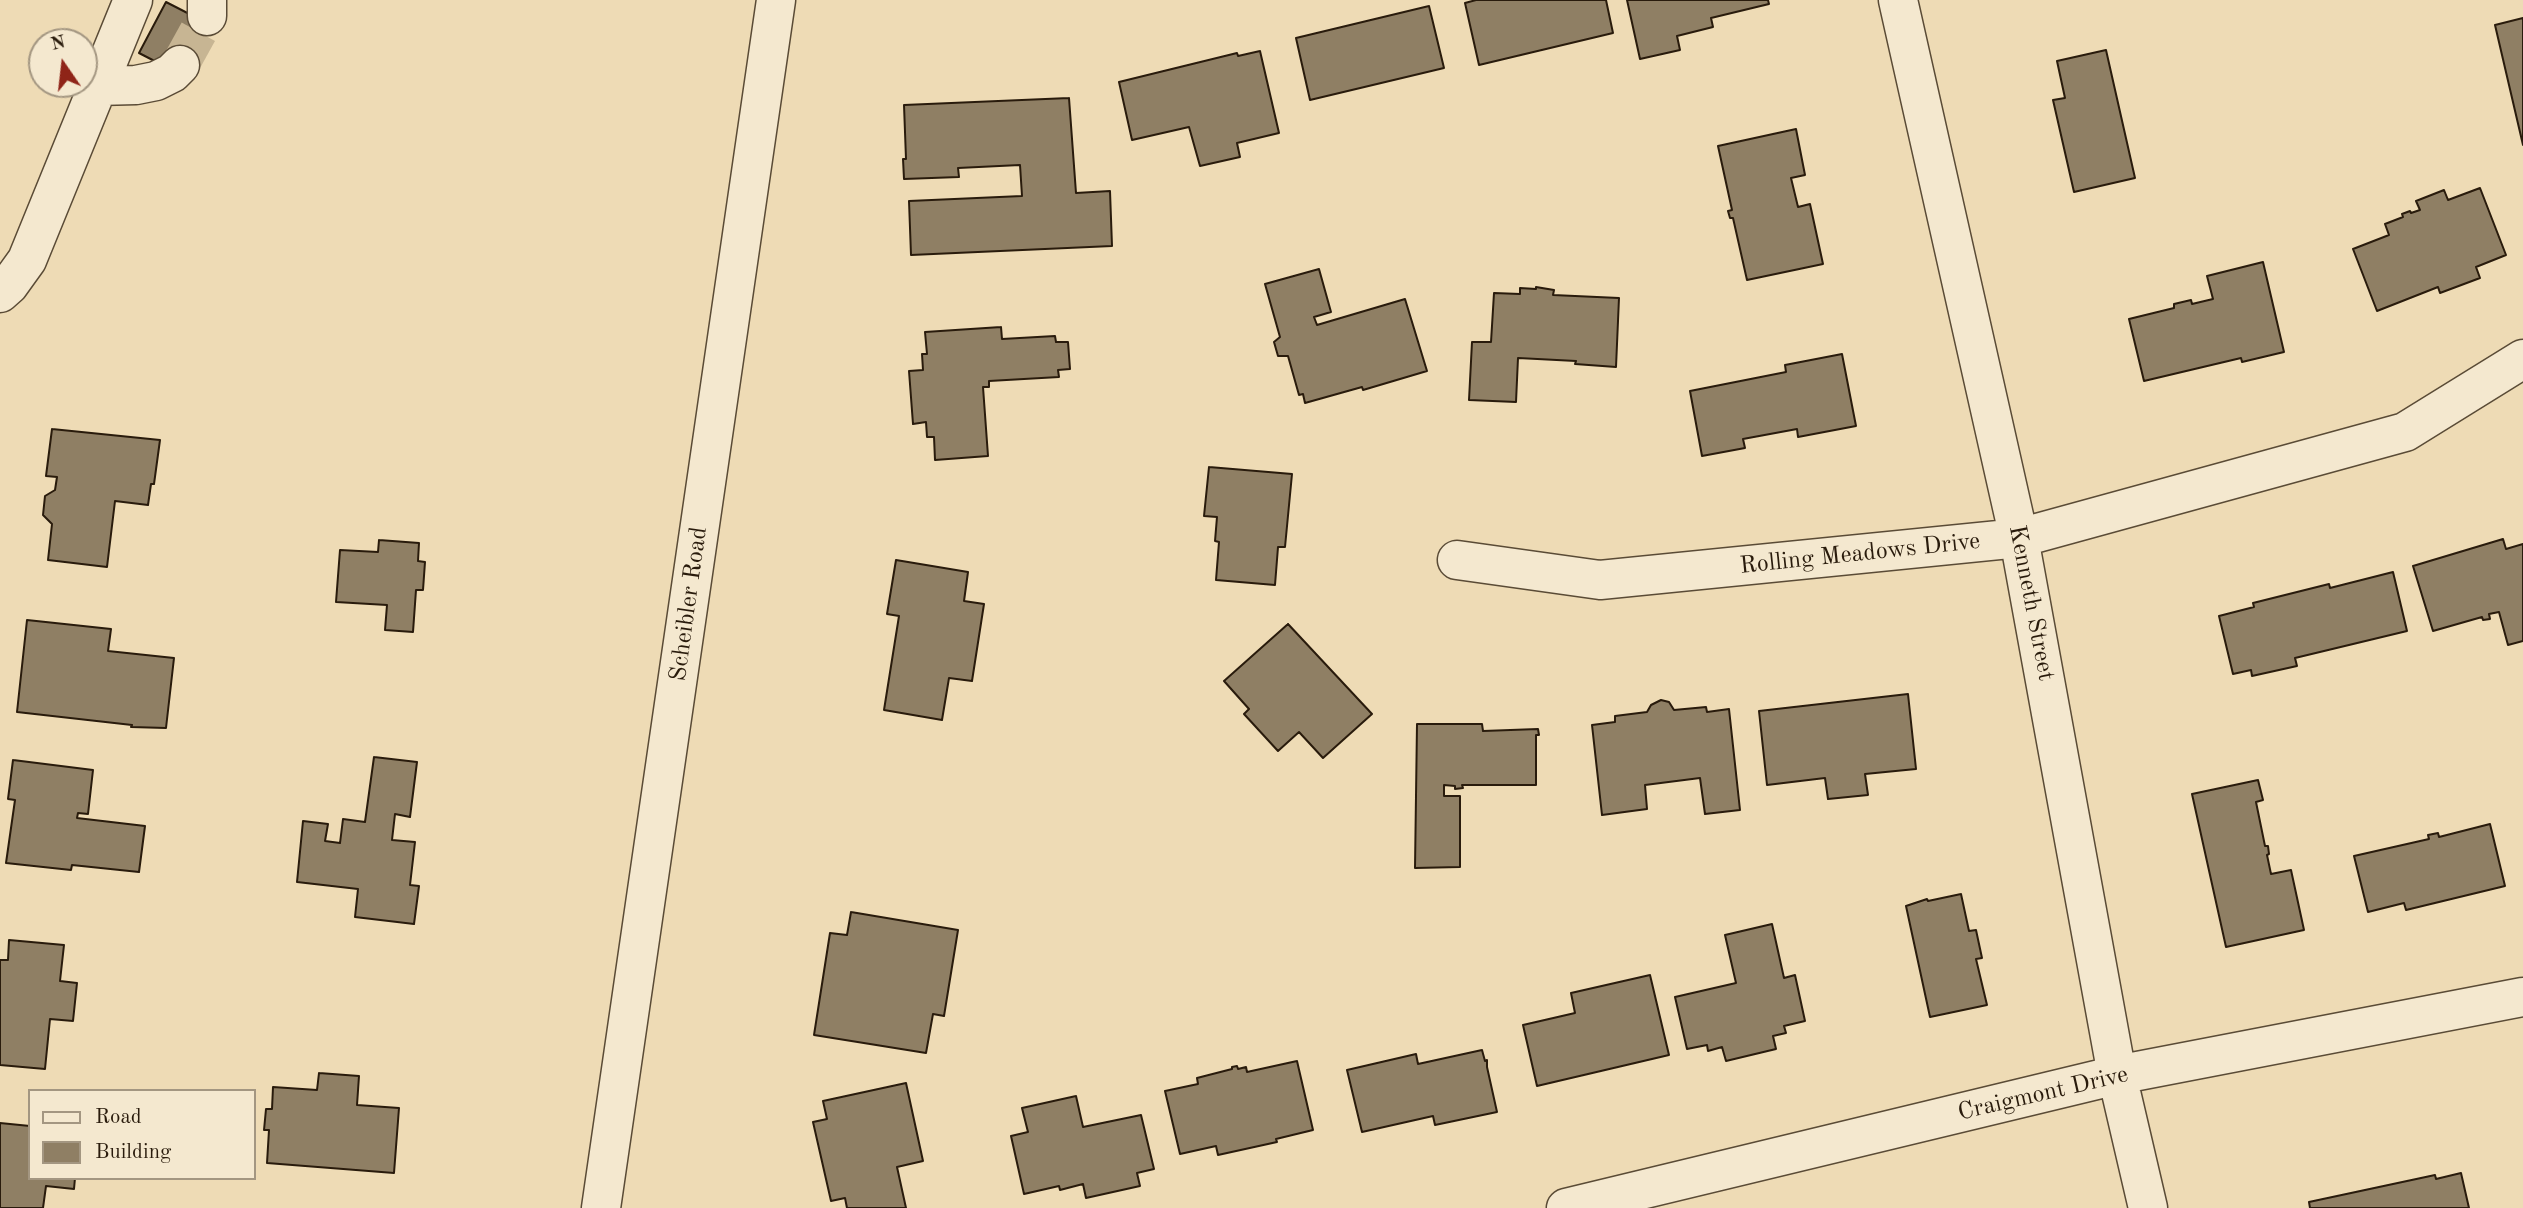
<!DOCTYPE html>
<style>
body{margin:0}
#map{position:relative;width:2523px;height:1208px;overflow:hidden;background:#eedbb5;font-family:"Old Standard TT",serif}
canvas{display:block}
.legend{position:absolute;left:28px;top:1089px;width:228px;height:91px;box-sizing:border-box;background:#f4e8cf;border:2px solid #a39681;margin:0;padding:9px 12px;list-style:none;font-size:21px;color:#291b0c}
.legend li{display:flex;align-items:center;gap:14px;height:35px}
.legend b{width:35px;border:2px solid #a39681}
.north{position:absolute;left:28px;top:28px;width:70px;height:70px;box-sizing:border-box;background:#f4e8cf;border:2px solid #a39681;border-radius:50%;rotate:346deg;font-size:19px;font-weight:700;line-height:28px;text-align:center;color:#291b0c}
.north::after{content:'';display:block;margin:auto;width:24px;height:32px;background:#8f2418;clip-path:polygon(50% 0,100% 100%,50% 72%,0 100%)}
</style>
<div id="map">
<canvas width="2523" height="1208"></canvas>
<ul class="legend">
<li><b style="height:9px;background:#f4e8cf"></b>Road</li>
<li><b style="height:19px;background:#8f7f64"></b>Building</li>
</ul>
<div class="north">N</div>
</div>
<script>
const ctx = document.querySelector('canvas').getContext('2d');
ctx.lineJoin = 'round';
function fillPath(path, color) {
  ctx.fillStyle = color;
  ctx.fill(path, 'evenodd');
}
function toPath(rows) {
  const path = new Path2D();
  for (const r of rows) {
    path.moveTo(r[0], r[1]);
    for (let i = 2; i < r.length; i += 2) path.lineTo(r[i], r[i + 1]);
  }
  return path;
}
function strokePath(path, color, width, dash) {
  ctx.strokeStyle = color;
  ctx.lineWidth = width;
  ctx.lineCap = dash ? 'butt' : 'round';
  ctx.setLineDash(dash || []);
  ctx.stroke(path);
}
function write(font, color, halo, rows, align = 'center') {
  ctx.font = font + ' "Old Standard TT",serif';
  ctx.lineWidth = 6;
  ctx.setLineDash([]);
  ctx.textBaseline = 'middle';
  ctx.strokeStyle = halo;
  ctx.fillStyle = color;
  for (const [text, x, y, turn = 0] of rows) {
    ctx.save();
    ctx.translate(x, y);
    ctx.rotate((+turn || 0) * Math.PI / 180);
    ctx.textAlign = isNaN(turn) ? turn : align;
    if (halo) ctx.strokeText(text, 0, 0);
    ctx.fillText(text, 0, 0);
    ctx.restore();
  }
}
const building = toPath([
 [1476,0,1606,0,1613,33,1479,65,1465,3,1476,0],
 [1627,0,1768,0,1769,4,1711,18,1713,27,1677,36,1680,50,1640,59,1627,0],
 [166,2,201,20,174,71,139,53,166,2],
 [1429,6,1444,68,1310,100,1296,38,1429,6],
 [2523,18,2523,145,2495,25,2523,18],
 [2106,50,2135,178,2074,192,2053,100,2065,98,2057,61,2106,50],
 [1260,51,1279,133,1237,143,1240,157,1200,166,1189,127,1132,140,1119,82,1237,53,1238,56,1260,51],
 [1069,98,1076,193,1110,191,1112,246,911,255,909,201,1022,196,1020,165,958,168,959,177,904,179,903,159,906,159,904,105,1069,98],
 [1796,129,1805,175,1791,178,1798,207,1810,204,1823,264,1747,280,1733,218,1730,218,1728,211,1732,210,1718,146,1796,129],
 [2480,188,2506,255,2476,267,2480,278,2440,293,2438,287,2377,311,2353,249,2389,235,2385,224,2403,217,2402,214,2410,211,2411,213,2420,210,2416,201,2444,190,2448,200,2480,188],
 [2263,262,2284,352,2242,362,2241,358,2144,381,2129,319,2174,308,2174,304,2191,300,2192,304,2213,299,2207,276,2263,262],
 [1319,269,1331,312,1314,317,1317,325,1405,299,1427,371,1363,390,1362,387,1305,403,1303,394,1299,395,1288,356,1278,356,1274,342,1280,337,1265,284,1319,269],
 [1536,287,1554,290,1553,295,1619,298,1616,367,1575,364,1576,361,1518,358,1516,402,1469,400,1472,342,1491,342,1494,293,1520,294,1520,288,1536,289,1536,287],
 [1001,327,1002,339,1055,336,1056,342,1068,342,1070,369,1058,370,1059,377,989,381,989,387,983,387,988,456,935,460,934,437,927,437,926,422,913,424,909,371,923,370,922,354,927,354,925,332,1001,327],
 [1842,354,1856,426,1798,437,1797,429,1743,439,1745,448,1702,456,1690,391,1786,372,1785,365,1842,354],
 [52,429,160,440,154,484,151,484,148,505,115,501,107,567,48,560,52,524,43,515,45,496,55,490,57,477,46,476,52,429],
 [1209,467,1292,474,1285,547,1278,547,1275,585,1216,580,1219,542,1215,541,1217,517,1204,516,1209,467],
 [2503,539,2506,549,2523,544,2523,641,2508,645,2499,612,2489,614,2490,619,2483,620,2482,617,2433,631,2413,566,2503,539],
 [379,540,419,543,418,561,425,562,423,590,416,590,413,632,385,630,387,605,336,602,340,550,378,552,379,540],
 [896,560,968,572,964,601,984,604,972,681,949,678,942,720,884,710,899,616,887,614,896,560],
 [2393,572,2407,631,2295,658,2297,666,2252,676,2251,670,2233,674,2219,616,2254,607,2253,603,2329,584,2330,588,2393,572],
 [27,620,111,629,108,651,174,658,166,728,131,727,132,725,17,712,27,620],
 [1288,624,1372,714,1323,758,1299,732,1278,751,1244,714,1249,709,1224,681,1288,624],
 [1908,694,1916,769,1865,774,1868,795,1828,799,1825,778,1767,785,1759,711,1908,694],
 [1661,700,1669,702,1674,710,1706,707,1707,712,1729,709,1740,810,1705,814,1700,778,1645,785,1647,809,1602,815,1592,725,1615,722,1615,716,1647,712,1651,705,1661,700],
 [1417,724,1482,724,1483,731,1538,729,1539,735,1536,735,1536,785,1462,785,1463,788,1455,789,1455,786,1444,785,1444,796,1460,796,1460,867,1415,868,1417,724],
 [374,757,417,762,410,817,395,814,392,840,415,842,410,885,419,886,414,924,355,917,358,889,297,882,303,821,328,824,325,841,340,843,343,819,365,822,374,757],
 [13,760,93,770,88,814,78,813,77,818,145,826,139,872,72,865,71,870,6,863,15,800,8,799,13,760],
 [2258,780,2263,800,2256,802,2265,846,2268,846,2269,854,2267,855,2271,874,2291,870,2304,930,2226,947,2192,794,2258,780],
 [2490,824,2505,886,2406,910,2404,903,2368,912,2354,856,2429,839,2428,835,2438,833,2439,837,2490,824],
 [1961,894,1969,931,1976,930,1982,958,1976,959,1987,1005,1930,1017,1906,906,1927,899,1928,901,1961,894],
 [851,912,958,930,944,1016,933,1014,926,1053,814,1035,830,933,847,935,851,912],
 [1772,924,1784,978,1795,975,1805,1021,1784,1026,1786,1033,1773,1036,1776,1049,1726,1061,1722,1047,1708,1051,1707,1045,1687,1049,1675,997,1736,983,1725,935,1772,924],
 [9,940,64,945,60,981,77,983,73,1021,50,1019,45,1069,0,1065,0,960,8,960,9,940],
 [1650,975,1669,1055,1537,1086,1523,1025,1575,1013,1571,993,1650,975],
 [1482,1050,1485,1061,1487,1060,1487,1067,1497,1112,1435,1125,1433,1116,1362,1132,1347,1070,1416,1054,1418,1064,1482,1050],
 [1297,1061,1313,1130,1276,1139,1277,1142,1218,1155,1216,1146,1180,1154,1165,1091,1198,1084,1197,1078,1232,1069,1232,1067,1237,1066,1238,1069,1246,1067,1247,1072,1297,1061],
 [319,1073,359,1076,357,1105,399,1108,394,1173,267,1163,269,1130,264,1130,266,1109,272,1109,273,1087,317,1090,319,1073],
 [906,1083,923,1161,897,1167,906,1208,847,1208,845,1198,831,1201,813,1122,827,1119,823,1101,906,1083],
 [1076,1096,1083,1127,1141,1115,1154,1169,1137,1173,1140,1186,1086,1198,1083,1184,1060,1190,1059,1186,1024,1194,1011,1136,1028,1132,1022,1108,1076,1096],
 [0,1123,30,1126,30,1178,75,1178,74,1189,46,1186,43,1208,0,1208,0,1123],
 [2461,1173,2469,1208,2310,1208,2309,1202,2435,1175,2436,1179,2461,1173]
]);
fillPath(building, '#8f7f64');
strokePath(building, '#291b0c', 2);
strokePath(toPath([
 [180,65,207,16]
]), '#c7b593', 38, [38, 19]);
const minor = toPath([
 [1898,0,2019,538,2117,1075,2148,1208],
 [207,16,207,0],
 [97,86,136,85,156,81,172,73,180,65],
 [0,293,9,285,27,260,133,0],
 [1457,560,1600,580,2019,538,2405,432,2523,359],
 [601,1208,776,0],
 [1566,1208,2117,1075,2523,997]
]);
strokePath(minor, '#5a4b36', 41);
strokePath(minor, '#f4e8cf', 38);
write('24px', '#291b0c', '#f4e8cf', [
 ["Rolling Meadows Drive",1860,554,-6],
 ["Kenneth Street",2031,603,79],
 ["Scheibler Road",689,604,-82],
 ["Craigmont Drive",2043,1094,-13]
]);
</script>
